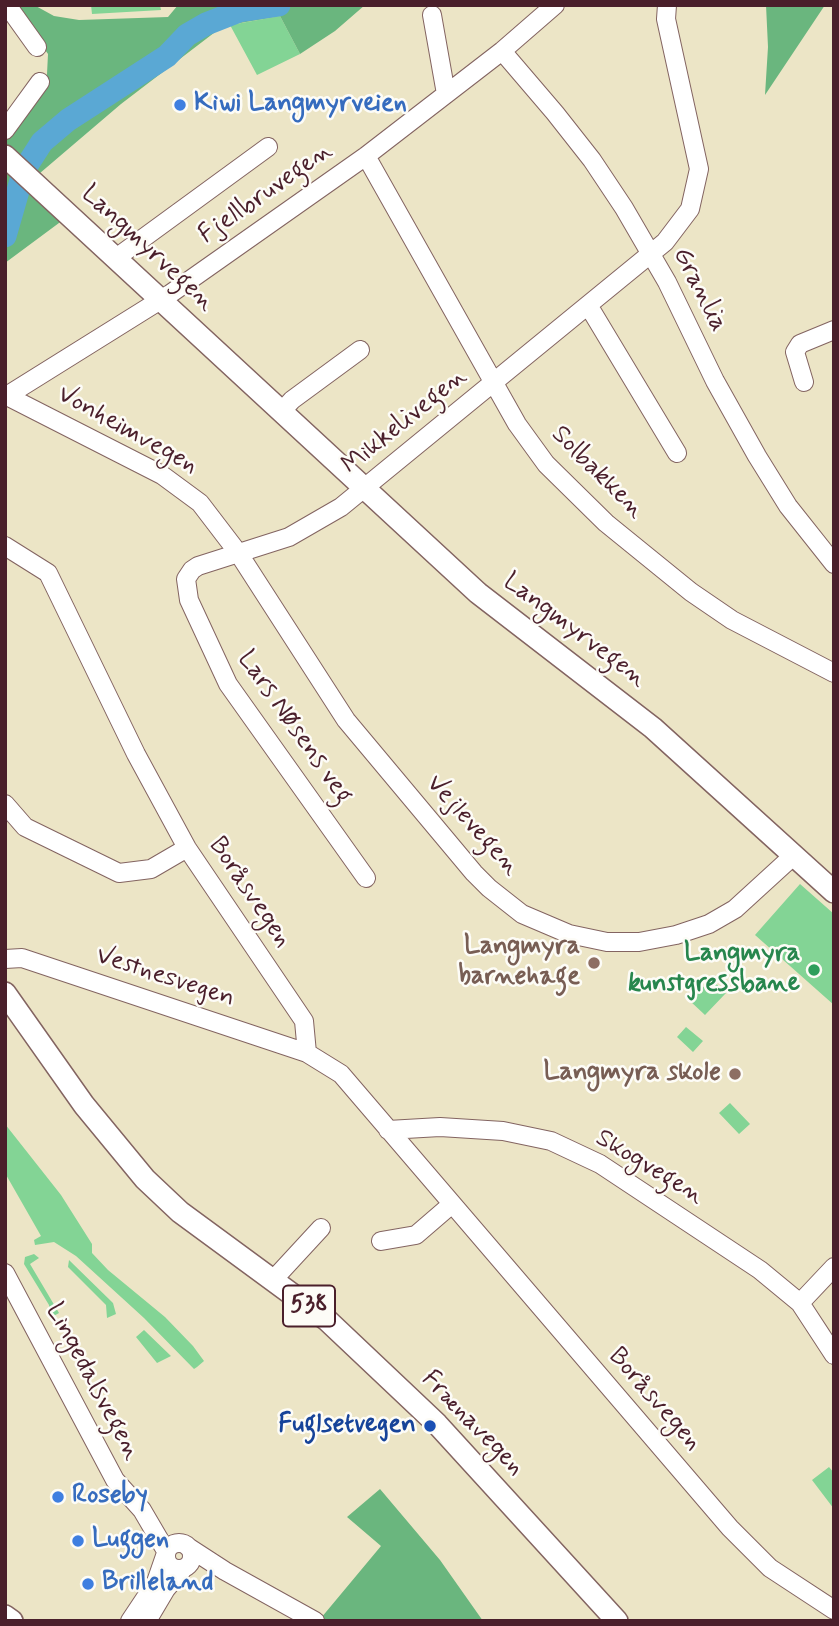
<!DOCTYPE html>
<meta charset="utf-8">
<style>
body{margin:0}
#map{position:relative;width:839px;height:1626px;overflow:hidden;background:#ece5c6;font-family:Mynerve,sans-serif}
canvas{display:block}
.frame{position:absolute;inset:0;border:7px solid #4a1f2b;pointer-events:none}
</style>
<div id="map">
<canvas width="839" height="1626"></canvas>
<div class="frame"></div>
</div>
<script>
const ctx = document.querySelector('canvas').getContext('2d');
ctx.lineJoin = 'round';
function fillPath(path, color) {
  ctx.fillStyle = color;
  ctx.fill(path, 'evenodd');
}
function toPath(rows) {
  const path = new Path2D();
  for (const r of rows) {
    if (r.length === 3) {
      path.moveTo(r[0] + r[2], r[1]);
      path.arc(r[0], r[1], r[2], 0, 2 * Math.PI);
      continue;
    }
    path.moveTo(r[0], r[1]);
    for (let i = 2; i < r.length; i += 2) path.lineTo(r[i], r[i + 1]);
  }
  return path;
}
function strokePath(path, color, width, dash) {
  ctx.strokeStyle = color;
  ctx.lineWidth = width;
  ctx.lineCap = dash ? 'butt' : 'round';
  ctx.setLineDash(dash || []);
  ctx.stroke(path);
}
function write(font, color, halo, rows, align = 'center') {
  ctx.font = font + ' Mynerve,sans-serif';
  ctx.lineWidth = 5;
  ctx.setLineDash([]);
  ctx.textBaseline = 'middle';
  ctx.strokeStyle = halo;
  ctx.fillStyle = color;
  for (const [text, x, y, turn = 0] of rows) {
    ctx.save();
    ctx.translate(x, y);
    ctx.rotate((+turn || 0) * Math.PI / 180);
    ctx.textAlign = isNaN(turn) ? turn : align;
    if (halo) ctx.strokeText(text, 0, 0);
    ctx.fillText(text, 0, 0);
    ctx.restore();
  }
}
fillPath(toPath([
 [91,5,160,5,161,10,92,14],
 [280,16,300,54,257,75,230,25],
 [800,884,834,914,834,1005,755,935],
 [711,979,726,993,705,1015,690,1001],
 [686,1027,703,1041,693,1052,677,1037],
 [730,1103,750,1124,739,1134,719,1113],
 [5,1124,61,1195,92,1244,92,1253,108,1270,165,1317,193,1346,204,1361,197,1367,194,1369,144,1318,76,1256,54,1242,35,1245,34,1240,41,1236,5,1173],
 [34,1254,39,1258,30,1264,59,1313,50,1318,49,1305,24,1264,25,1257],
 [69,1260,113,1303,116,1314,107,1318,106,1305,68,1267],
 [144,1330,171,1356,157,1363,136,1337],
 [829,1467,834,1473,834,1509,812,1480]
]), '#83d495');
fillPath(toPath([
 [13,5,34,5,54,16,79,20,168,17,178,5,365,5,335,31,300,54,280,16,223,26,121,104,26,185,63,220,5,263,5,136,42,87,47,74,48,54],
 [766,5,825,5,765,95,768,47],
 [380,1489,440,1560,483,1621,328,1621,321,1618,381,1546,347,1517]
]), '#6ab67e');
strokePath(toPath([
 [5,236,24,170,42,142,68,120,167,56,187,35,206,24,239,11,279,5]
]), '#5aa8d4', 23);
const minor = toPath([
 [7,5,37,47],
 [432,15,446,94],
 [502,51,555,113,592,160,624,208,667,282,715,381,757,456,788,506,834,564],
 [5,130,40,82],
 [366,156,517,424,546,464,606,523,691,592,732,620,834,673],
 [116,258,268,147],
 [588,305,677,453],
 [804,382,795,352,800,344,834,330],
 [7,396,162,475,200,503,239,554,346,720,474,873,489,888,522,914,569,934,607,942,639,942,676,935,709,924,735,909,793,856],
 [5,397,170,294,366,156,502,51,555,5],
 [282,411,292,400,360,350],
 [5,546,48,573,136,754,187,848,304,1021,307,1053],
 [5,804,25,827,119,873,151,869,187,848],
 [366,878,228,684,189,600,186,579,192,570,198,566,289,537,341,507,665,242,690,209,699,169,666,19,667,5],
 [5,959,22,958,307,1053,341,1074,730,1528,770,1568,834,1610],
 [388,1130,440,1127,503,1131,551,1141,600,1164,760,1270,800,1303,834,1355],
 [381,1241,416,1235,452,1204],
 [5,1273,115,1480,142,1510,166,1551],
 [273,1280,321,1228],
 [800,1303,834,1267],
 [179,1556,13],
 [188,1547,225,1571,315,1621],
 [130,1621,156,1582,165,1556],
 [147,1621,166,1589,183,1569]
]);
const major = toPath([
 [5,156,478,593,653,728,834,892],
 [5,993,84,1105,145,1179,180,1212,327,1320,437,1424,617,1621],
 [5,1616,12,1621]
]);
strokePath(minor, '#836461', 20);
strokePath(major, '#836461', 24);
strokePath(minor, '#fff', 18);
strokePath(major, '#fff', 21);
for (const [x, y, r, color] of [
 [180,105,7,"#3f7fe0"],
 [594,963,7,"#8d6e63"],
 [814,970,7,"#2e9e5b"],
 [735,1074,7,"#8d6e63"],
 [430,1426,7,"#1a4fb4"],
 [58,1497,7,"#3f7fe0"],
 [78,1541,7,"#3f7fe0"],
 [88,1584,7,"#3f7fe0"]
]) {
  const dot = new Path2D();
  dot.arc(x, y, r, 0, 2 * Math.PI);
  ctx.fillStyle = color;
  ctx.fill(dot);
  strokePath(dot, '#fdfcf7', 2.5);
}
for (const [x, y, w] of [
 [309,1306,52]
]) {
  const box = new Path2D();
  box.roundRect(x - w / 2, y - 20.5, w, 41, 5);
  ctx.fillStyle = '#fdfcf7';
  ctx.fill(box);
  strokePath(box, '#4a1f2b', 2);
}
write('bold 24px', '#4a1f2b', null, [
 ["538",309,1306]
]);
write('bold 26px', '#366cbe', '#fdfcf7', [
 ["Kiwi Langmyrveien",194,105],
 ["Roseby",72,1497],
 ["Luggen",92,1541],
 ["Brilleland",102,1584]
], 'left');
write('26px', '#4a1f2b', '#fdfcf7', [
 ["Fjellbruvegen",266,194,-35],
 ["Langmyrvegen",147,249,43],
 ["Granlia",699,290,63],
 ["Mikkelivegen",405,422,-39],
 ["Vonheimvegen",127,431,29],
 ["Solbakken",597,473,45],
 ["Langmyrvegen",574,631,37],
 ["Lars Nøsens veg",294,728,55],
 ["Vejlevegen",472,826,48],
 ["Boråsvegen",249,893,56],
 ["Vestnesvegen",165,978,18],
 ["Skogvegen",649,1168,31],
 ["Lingedalsvegen",92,1382,62],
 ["Boråsvegen",654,1400,49],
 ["Frænavegen",472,1424,46]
]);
write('bold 26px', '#785e54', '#fdfcf7', [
 ["Langmyra",580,948],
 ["barnehage",580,978],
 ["Langmyra skole",721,1074]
], 'right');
write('bold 26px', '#27864d', '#fdfcf7', [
 ["Langmyra",800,955],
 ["kunstgressbane",800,985]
], 'right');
write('bold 26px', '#164399', '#fdfcf7', [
 ["Fuglsetvegen",416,1426]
], 'right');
</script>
